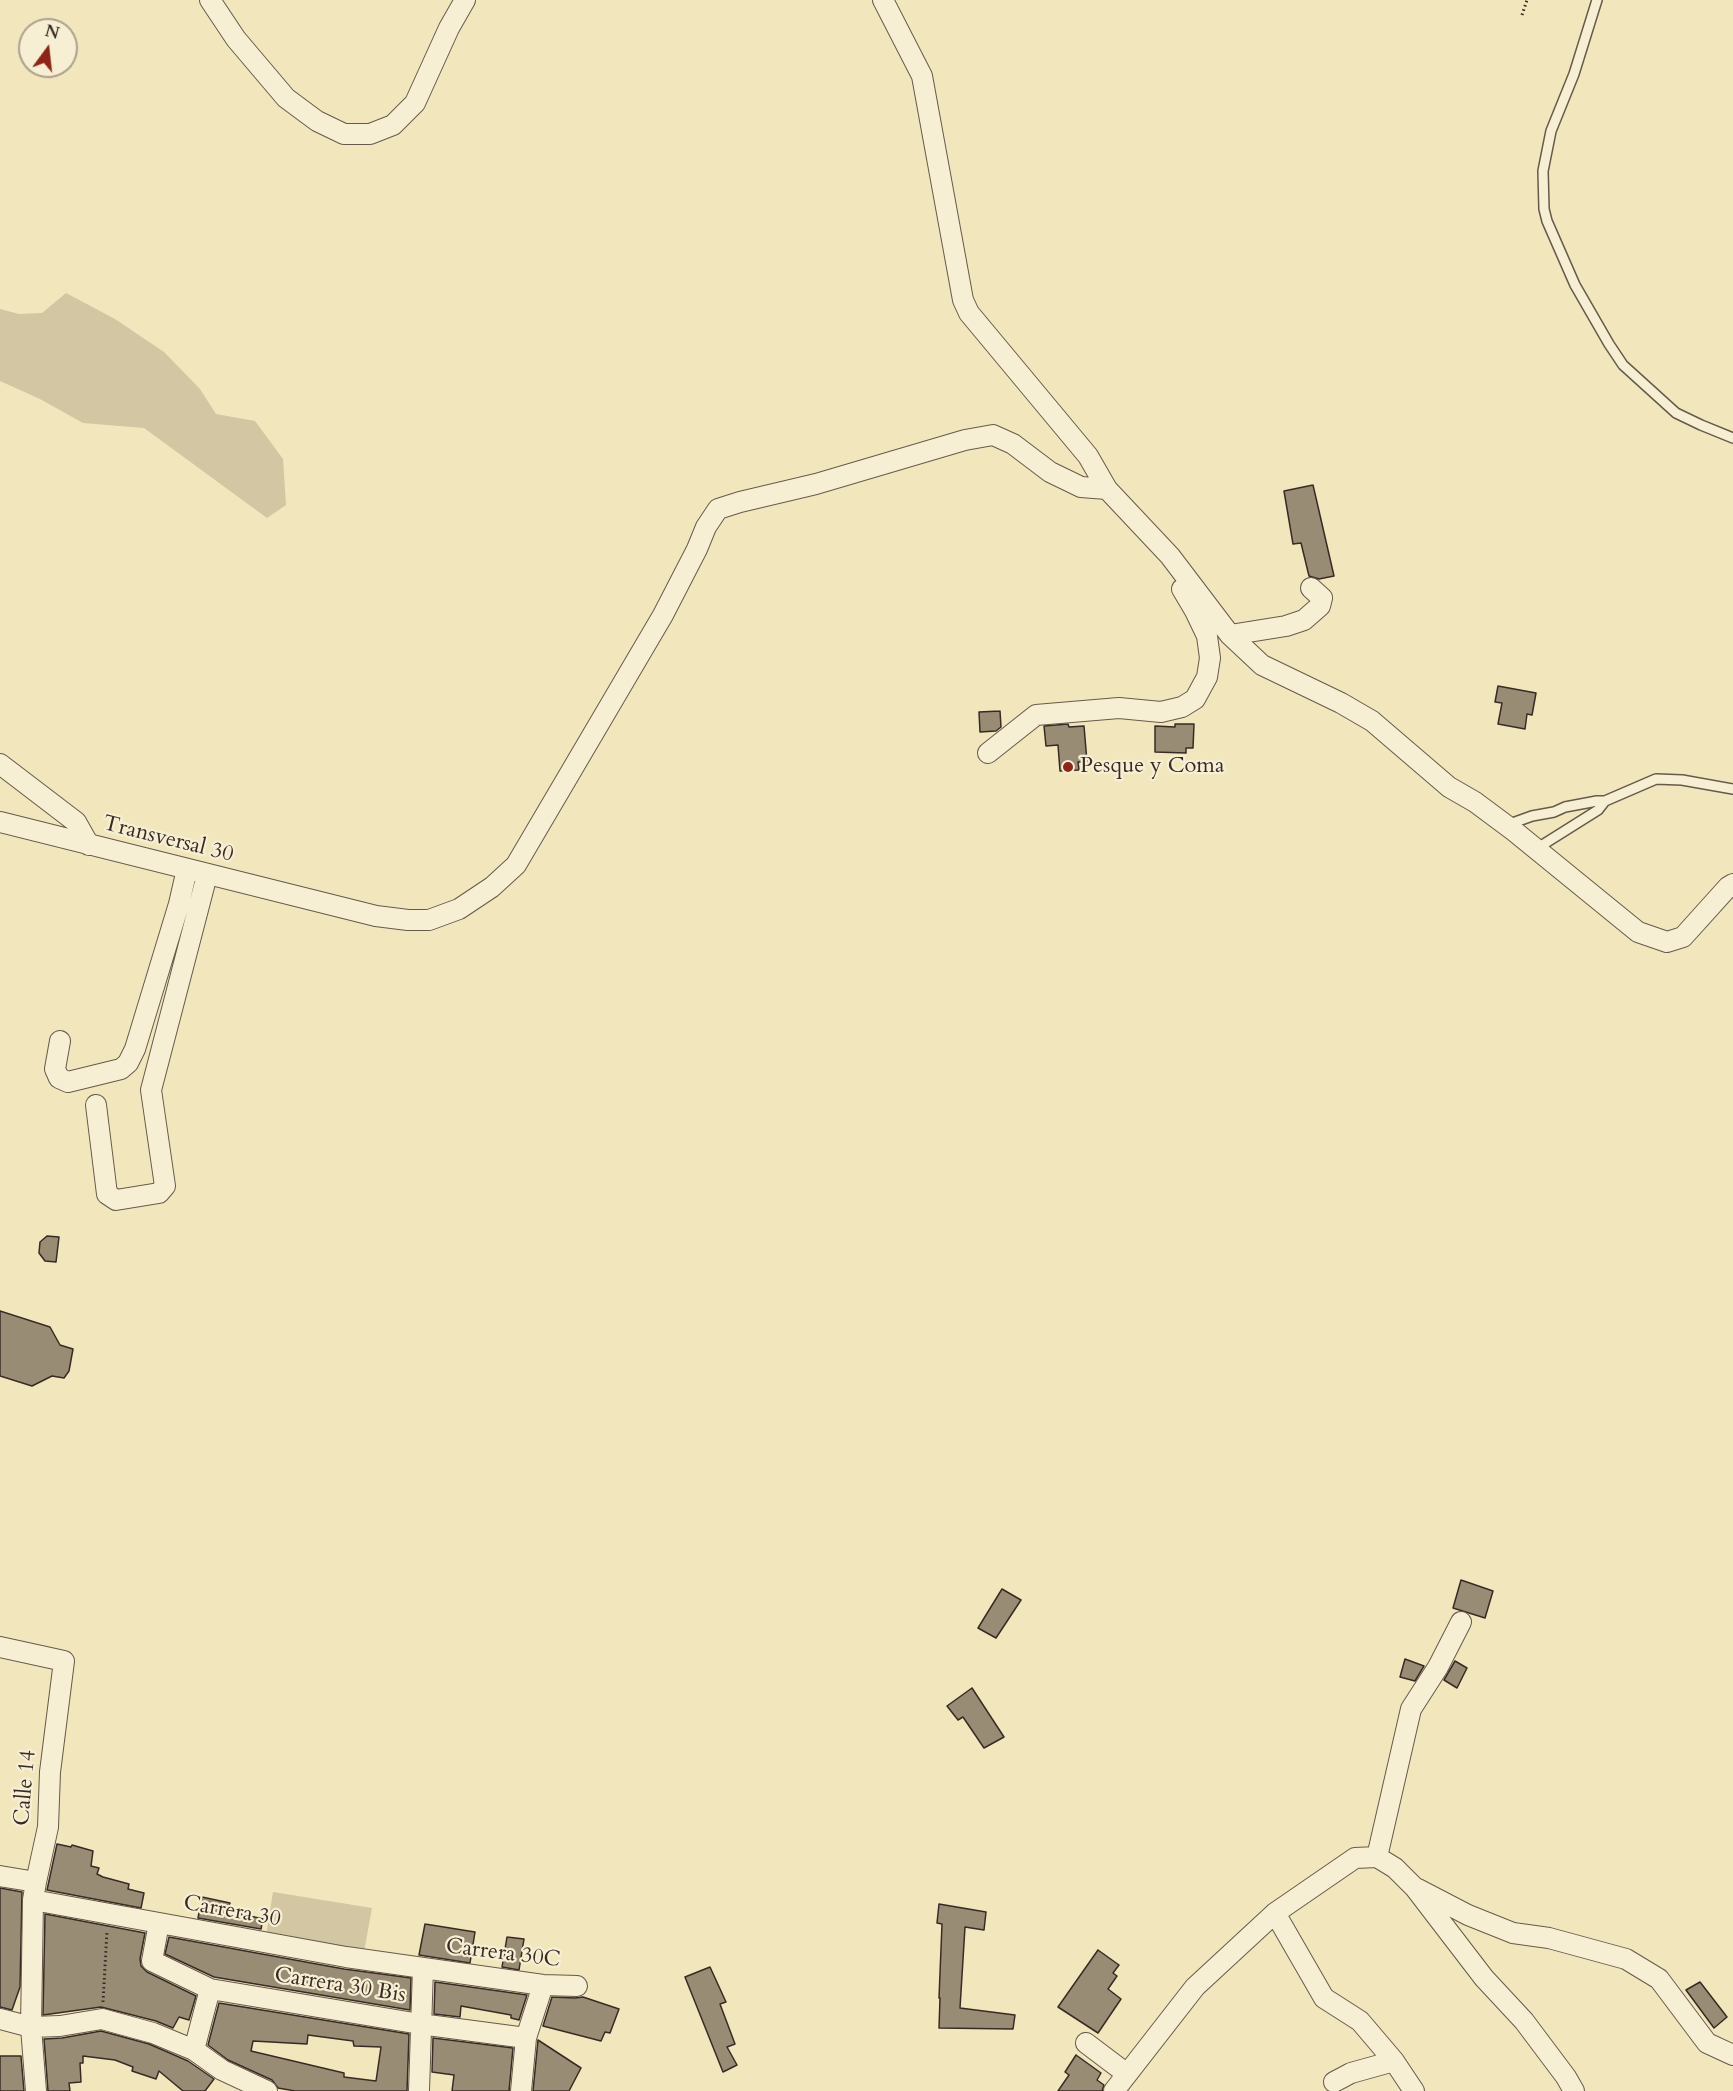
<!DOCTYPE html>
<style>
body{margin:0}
#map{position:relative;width:1733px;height:2091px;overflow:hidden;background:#f2e6bd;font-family:Cardo,serif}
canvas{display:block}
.north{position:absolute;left:18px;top:18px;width:60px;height:60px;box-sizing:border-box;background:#f7efd4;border:2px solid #aba18e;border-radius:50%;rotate:15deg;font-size:16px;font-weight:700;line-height:24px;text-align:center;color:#382b25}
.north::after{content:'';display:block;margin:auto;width:21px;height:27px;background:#8f2418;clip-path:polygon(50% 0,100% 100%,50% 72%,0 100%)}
</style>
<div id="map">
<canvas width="1733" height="2091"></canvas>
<div class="north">N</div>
</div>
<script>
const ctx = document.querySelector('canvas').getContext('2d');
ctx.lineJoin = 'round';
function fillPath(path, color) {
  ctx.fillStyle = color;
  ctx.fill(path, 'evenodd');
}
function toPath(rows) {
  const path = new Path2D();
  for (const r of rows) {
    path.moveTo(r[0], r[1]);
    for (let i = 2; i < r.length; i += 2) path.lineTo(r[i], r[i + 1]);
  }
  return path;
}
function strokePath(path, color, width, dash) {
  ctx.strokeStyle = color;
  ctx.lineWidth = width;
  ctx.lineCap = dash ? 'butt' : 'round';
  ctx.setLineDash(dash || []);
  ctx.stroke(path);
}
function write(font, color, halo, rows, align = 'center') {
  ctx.font = font + ' Cardo,serif';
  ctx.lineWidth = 4.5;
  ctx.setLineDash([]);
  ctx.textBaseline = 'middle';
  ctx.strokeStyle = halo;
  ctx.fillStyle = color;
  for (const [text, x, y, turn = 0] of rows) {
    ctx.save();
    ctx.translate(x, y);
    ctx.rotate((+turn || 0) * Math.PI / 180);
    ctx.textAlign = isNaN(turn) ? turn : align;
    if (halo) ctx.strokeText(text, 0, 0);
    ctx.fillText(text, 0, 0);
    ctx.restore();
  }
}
fillPath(toPath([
 [66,293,115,319,164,352,200,389,216,414,255,421,283,459,286,505,267,518,144,428,83,423,40,399,0,381,0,309,19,314,42,313],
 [273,1892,372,1908,364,1952,266,1936]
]), '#d2c6a3');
const building = toPath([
 [1313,485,1334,576,1319,579,1309,576,1301,543,1293,544,1284,491,1313,485],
 [1498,686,1536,693,1532,715,1527,714,1525,729,1498,724,1502,703,1495,702,1498,686],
 [1000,711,1001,727,996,731,980,732,979,712,1000,711],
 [1068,724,1069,727,1084,726,1087,762,1078,762,1079,770,1060,771,1058,745,1046,746,1044,726,1068,724],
 [1175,724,1194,724,1193,748,1186,748,1186,753,1155,752,1155,726,1175,727,1175,724],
 [47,1236,59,1237,56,1262,45,1261,39,1253,40,1242,47,1236],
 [0,1311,50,1327,60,1345,73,1349,69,1371,64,1378,52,1376,32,1386,0,1376,0,1311],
 [1461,1580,1493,1591,1485,1618,1453,1608,1461,1580],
 [1002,1589,1021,1600,996,1638,978,1628,1002,1589],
 [1405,1659,1424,1666,1415,1681,1400,1677,1405,1659],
 [1455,1661,1467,1668,1457,1688,1444,1680,1455,1661],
 [972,1688,1004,1737,984,1748,963,1717,958,1720,947,1706,972,1688],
 [57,1844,71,1847,72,1845,93,1851,91,1866,99,1868,97,1874,103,1877,129,1884,128,1889,144,1893,141,1908,47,1890,57,1844],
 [0,1888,22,1892,20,1987,12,2010,0,2007,0,1888],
 [202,1897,230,1903,228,1911,263,1919,261,1929,198,1918,202,1897],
 [939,1904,986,1912,984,1930,965,1927,960,2008,1015,2015,1013,2029,939,2028,940,1998,939,1998,942,1924,937,1923,939,1904],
 [45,1914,145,1933,140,1959,141,1966,147,1972,196,1996,189,2020,179,2017,173,2028,156,2021,101,2007,43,2015,45,1914],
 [425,1924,475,1932,470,1963,419,1955,425,1924],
 [169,1937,344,1969,411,1978,410,2010,214,1977,165,1954,169,1937],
 [507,1937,524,1939,519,1970,502,1967,507,1937],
 [1098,1950,1119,1965,1113,1973,1117,1976,1108,1989,1121,1999,1098,2033,1058,2007,1098,1950],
 [710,1967,726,2002,720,2004,735,2044,727,2047,737,2065,723,2072,685,1977,710,1967],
 [435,1982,527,1995,519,2020,511,2018,511,2015,461,2006,460,2017,434,2014,435,1982],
 [1700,1982,1727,2017,1714,2028,1686,1990,1700,1982],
 [552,1997,575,1998,583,1997,619,2009,610,2033,605,2032,601,2041,543,2026,552,1997],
 [219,2003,409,2034,407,2091,295,2091,278,2088,272,2080,228,2060,208,2045,219,2003],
 [308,2035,353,2041,354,2046,381,2047,376,2081,344,2077,344,2073,251,2051,253,2041,307,2044,308,2035],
 [101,2031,149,2044,188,2061,214,2079,205,2091,183,2091,159,2071,156,2079,132,2071,133,2067,115,2060,83,2056,83,2063,80,2063,81,2082,69,2083,70,2091,48,2091,44,2039,62,2038,101,2031],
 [433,2038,513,2048,509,2091,452,2091,454,2075,432,2072,433,2038],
 [538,2040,581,2068,569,2091,533,2091,538,2040],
 [1076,2055,1101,2073,1097,2080,1104,2085,1102,2091,1058,2091,1069,2075,1065,2072,1076,2055],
 [0,2056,21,2056,24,2091,0,2091,0,2056]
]);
fillPath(building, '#998c74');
strokePath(building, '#382b25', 1.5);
const lane = toPath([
 [1597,0,1574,74,1551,131,1543,171,1544,209,1547,221,1575,285,1609,344,1623,365,1676,413,1701,425,1733,438],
 [1507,825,1532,816,1554,812,1565,807,1597,801,1605,801,1656,779,1682,780,1733,789],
 [1536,849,1598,810,1605,801]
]);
const street = toPath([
 [210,0,236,39,286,98,317,121,344,134,370,134,393,125,415,103,449,28,465,0],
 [883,0,922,76,963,300,969,313,1088,456,1107,489],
 [1230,635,1286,626,1304,620,1320,606,1322,598,1311,588],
 [988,753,1036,715,1119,708,1161,712,1182,707,1195,699,1207,677,1210,658,1207,636,1195,611,1182,589],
 [0,764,76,822,89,845],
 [0,822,376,916,408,920,429,920,459,909,492,887,516,865,663,615,697,549,706,527,718,509,740,502,816,484,965,440,993,435,1013,444,1050,472,1081,487,1107,489,1170,556,1230,635,1262,665,1341,703,1372,721,1449,787,1475,802,1514,831,1638,932,1667,942,1683,937,1728,887,1733,884],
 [60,1041,55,1069,59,1078,68,1082,121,1069,128,1063,135,1049,179,904,187,869],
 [96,1105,107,1194,116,1200,159,1193,165,1186,151,1090,207,875],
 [0,1647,64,1661,50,1772,48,1827,36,1882,33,1900,31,2027,36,2091],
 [1377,1857,1411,1709,1438,1667,1461,1622],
 [0,1876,36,1882],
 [1418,1889,1468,1915,1513,1933,1549,1938,1626,1959,1659,1979,1707,2043,1733,2055],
 [33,1900,346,1957,543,1985,577,1986],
 [1275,1913,1324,1998,1360,2021,1394,2061,1414,2091],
 [159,1923,152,1961,210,1989,420,2024,526,2038],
 [0,2019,31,2027,60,2026,102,2019,153,2033,194,2050,222,2070,267,2091],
 [1086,2043,1127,2074],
 [194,2050,210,1989],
 [1334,2082,1351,2073,1394,2061],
 [419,2091,423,1968],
 [521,2091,526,2038,543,1985],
 [1114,2091,1195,1987,1275,1913,1355,1858,1377,1857,1395,1868,1415,1888,1484,1978,1524,2021,1566,2077,1574,2091]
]);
strokePath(lane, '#665a4b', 12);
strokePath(street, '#665a4b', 22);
strokePath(toPath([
 [1522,15,1527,0],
 [103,2002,107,1931]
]), '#382b25', 3, [1.5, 3]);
strokePath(lane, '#f7efd4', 9);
strokePath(street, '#f7efd4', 20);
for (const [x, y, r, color] of [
 [1068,767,6,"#8f2418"]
]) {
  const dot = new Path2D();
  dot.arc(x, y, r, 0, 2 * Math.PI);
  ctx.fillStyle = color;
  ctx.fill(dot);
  strokePath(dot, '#f7efd4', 2);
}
write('22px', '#382b25', '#f7efd4', [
 ["Pesque y Coma",1080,767]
], 'left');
write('22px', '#382b25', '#f7efd4', [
 ["Transversal 30",168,840,14],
 ["Calle 14",26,1788,-85],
 ["Carrera 30",232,1912,10],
 ["Carrera 30C",503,1954,7],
 ["Carrera 30 Bis",340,1986,9]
]);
</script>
